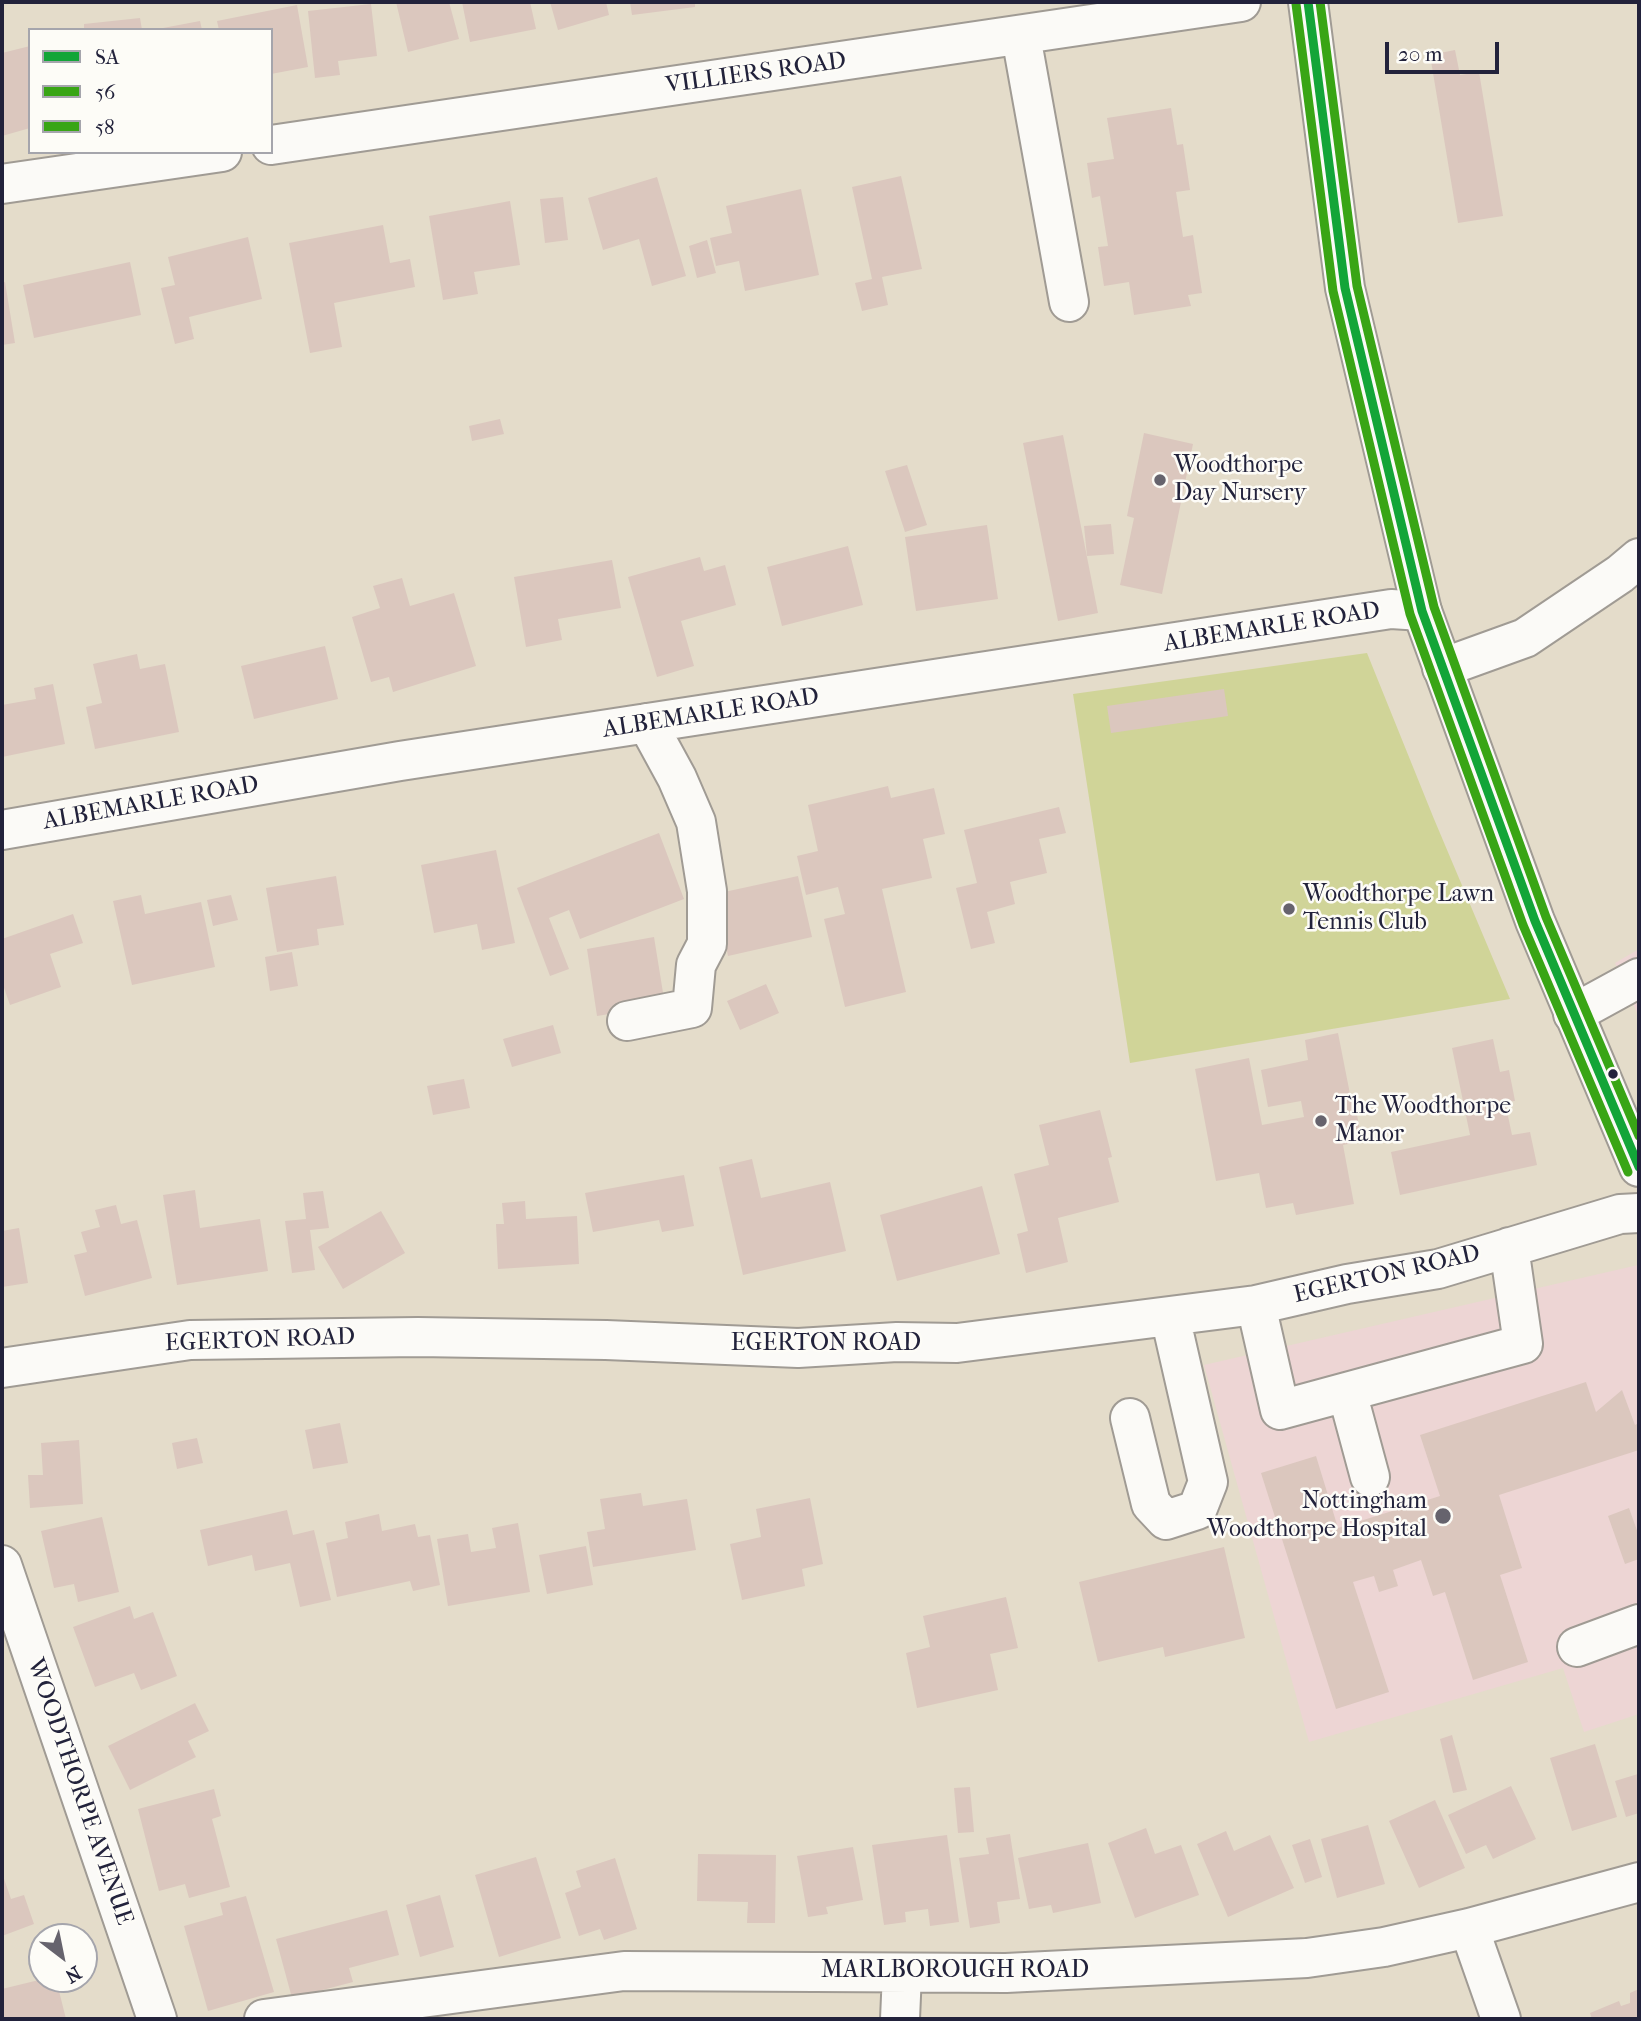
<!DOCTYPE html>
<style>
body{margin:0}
#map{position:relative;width:1641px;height:2021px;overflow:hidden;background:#e4dcca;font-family:"IM FELL French Canon",serif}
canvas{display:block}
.frame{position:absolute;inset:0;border:4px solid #22223b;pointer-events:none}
.legend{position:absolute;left:28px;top:28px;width:245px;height:126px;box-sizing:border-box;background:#fdfcf7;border:2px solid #a5a5ac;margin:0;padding:9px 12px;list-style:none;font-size:21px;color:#22223b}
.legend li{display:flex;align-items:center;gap:14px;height:35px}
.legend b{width:35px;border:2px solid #a5a5ac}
.north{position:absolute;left:28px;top:1923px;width:70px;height:70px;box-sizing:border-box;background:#fdfcf7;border:2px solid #a5a5ac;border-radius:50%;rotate:148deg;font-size:19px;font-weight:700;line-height:28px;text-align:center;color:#22223b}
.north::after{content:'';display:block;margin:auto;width:24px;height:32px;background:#66636d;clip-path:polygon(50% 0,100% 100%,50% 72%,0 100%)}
.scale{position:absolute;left:1385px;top:42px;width:114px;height:32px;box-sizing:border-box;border:4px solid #22223b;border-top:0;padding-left:9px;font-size:21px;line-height:24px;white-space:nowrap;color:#22223b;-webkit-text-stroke:5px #fdfcf7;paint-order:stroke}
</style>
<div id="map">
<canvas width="1641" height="2021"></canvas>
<div class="frame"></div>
<ul class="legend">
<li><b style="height:9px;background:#13a538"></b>SA</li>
<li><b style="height:9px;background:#39a515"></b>56</li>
<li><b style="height:9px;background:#39a515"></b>58</li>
</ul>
<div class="north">N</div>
<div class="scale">20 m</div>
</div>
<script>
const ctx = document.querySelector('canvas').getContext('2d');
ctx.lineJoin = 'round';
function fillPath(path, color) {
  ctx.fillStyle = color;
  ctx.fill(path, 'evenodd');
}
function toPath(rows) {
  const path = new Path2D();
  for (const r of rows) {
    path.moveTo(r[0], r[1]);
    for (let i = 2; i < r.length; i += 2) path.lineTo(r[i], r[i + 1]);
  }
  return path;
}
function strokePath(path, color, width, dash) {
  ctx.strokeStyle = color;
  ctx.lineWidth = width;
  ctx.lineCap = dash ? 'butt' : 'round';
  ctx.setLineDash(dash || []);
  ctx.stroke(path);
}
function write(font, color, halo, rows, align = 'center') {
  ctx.font = font + ' "IM FELL French Canon",serif';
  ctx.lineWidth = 5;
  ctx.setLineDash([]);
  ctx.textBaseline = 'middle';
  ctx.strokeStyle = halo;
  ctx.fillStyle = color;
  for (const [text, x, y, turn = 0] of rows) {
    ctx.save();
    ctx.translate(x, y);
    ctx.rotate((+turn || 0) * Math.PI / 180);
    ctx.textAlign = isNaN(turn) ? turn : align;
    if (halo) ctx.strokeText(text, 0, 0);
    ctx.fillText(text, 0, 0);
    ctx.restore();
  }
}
fillPath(toPath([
 [1639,949,1639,1017,1615,963],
 [1638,1265,1639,1714,1584,1732,1563,1668,1309,1742,1204,1365]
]), '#edd5d4');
fillPath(toPath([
 [1367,653,1434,819,1510,999,1130,1063,1073,694]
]), '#d0d498');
fillPath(toPath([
 [396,2,449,2,459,39,408,52],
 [462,2,530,2,536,29,470,42],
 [550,2,606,2,609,15,558,30],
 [630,2,695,2,695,7,632,15],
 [371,4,377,56,338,61,340,75,315,78,308,11],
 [297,5,308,67,271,74,271,30,219,30,217,21],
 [140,18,142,30,84,30,84,24],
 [200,21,202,30,163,30,163,28],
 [30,46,30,128,2,136,2,53],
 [1455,50,1460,75,1479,72,1503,216,1458,223,1430,55],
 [1171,108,1177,145,1183,144,1190,190,1176,192,1183,237,1193,235,1202,293,1188,295,1191,306,1134,315,1129,282,1104,286,1098,247,1108,246,1100,196,1092,198,1087,163,1114,159,1107,118],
 [901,176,922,269,882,277,888,305,862,311,855,283,872,279,852,187],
 [657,177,686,276,652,286,639,239,603,250,588,198],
 [801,189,819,275,745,291,739,261,716,266,710,238,732,233,726,206],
 [563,197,568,240,545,243,540,199],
 [510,201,520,265,474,272,478,294,443,300,429,216],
 [383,225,390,263,410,259,415,287,334,303,342,347,310,353,289,243],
 [248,237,262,299,189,317,194,339,175,344,161,288,175,285,168,257],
 [707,240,716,273,697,278,689,246],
 [130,262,141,315,34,338,23,285],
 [5,282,15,343,2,345,2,283],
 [500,419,504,434,472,441,469,426],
 [1144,433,1193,444,1162,594,1120,585,1134,518,1127,516],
 [1063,435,1098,613,1058,621,1023,443],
 [907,465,927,525,905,532,885,471],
 [1111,524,1114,554,1087,556,1084,526],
 [987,525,998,599,916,611,905,537],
 [848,546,863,605,782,626,767,567],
 [700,557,704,571,725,565,736,605,681,621,694,666,657,677,628,577],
 [612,560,621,608,558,619,562,640,526,647,514,577],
 [402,578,410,606,454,593,476,666,393,692,389,677,371,682,352,617,380,608,373,586],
 [325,646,338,699,254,719,241,666],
 [137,654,140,669,165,664,179,732,95,749,86,707,102,703,93,664],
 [53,684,65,744,2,757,2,705,36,699,34,688],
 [1224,689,1228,716,1111,733,1107,706],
 [888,786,891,798,934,788,945,834,923,839,932,878,882,889,906,992,845,1007,824,919,845,914,838,887,806,895,797,856,818,851,808,805],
 [1059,807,1066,833,1039,839,1047,873,1010,882,1015,904,987,912,995,943,971,949,956,888,977,883,964,830],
 [659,833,684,899,580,939,569,910,549,918,569,969,550,976,517,888],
 [496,850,515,943,482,950,477,924,434,933,421,865],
 [336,876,344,925,317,929,319,945,277,952,266,888],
 [798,876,812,937,728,956,715,894],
 [141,895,145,914,201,902,215,967,132,985,113,901],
 [231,895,238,920,213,926,207,900],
 [73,914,83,943,50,954,61,987,10,1005,2,982,2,939],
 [654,937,665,1005,597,1016,587,949],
 [292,952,298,986,270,991,265,957],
 [766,984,779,1013,740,1030,727,1001],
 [553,1025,561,1053,512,1067,503,1039],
 [1338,1033,1350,1094,1353,1094,1362,1141,1343,1145,1354,1204,1296,1215,1293,1203,1266,1208,1259,1173,1216,1181,1195,1069,1249,1058,1262,1125,1304,1117,1301,1101,1268,1107,1261,1070,1308,1060,1305,1040],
 [1493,1039,1500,1072,1509,1070,1515,1101,1505,1102,1512,1135,1530,1132,1537,1165,1400,1195,1391,1152,1470,1135,1452,1048],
 [464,1079,470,1108,433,1115,427,1086],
 [1100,1110,1112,1157,1108,1158,1119,1202,1058,1218,1068,1262,1026,1273,1017,1234,1028,1231,1014,1174,1049,1165,1039,1125],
 [752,1159,761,1198,830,1182,846,1251,743,1275,719,1167],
 [684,1175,694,1226,662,1232,659,1220,593,1232,585,1193],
 [982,1186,1000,1254,897,1281,880,1215],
 [195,1190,200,1228,260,1219,268,1271,177,1285,163,1195],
 [323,1191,329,1228,310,1230,315,1270,292,1273,285,1221,306,1219,303,1193],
 [525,1201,526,1219,577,1216,579,1264,498,1269,496,1224,504,1224,502,1203],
 [116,1205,121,1224,137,1220,152,1278,85,1296,74,1255,87,1252,81,1232,100,1227,95,1210],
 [381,1211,405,1253,343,1289,318,1247],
 [19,1228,28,1283,2,1287,2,1231],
 [1586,1382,1596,1412,1622,1390,1635,1425,1639,1423,1639,1450,1499,1495,1522,1568,1500,1575,1528,1662,1473,1680,1445,1592,1433,1596,1421,1560,1393,1570,1398,1586,1379,1592,1374,1576,1353,1582,1389,1692,1336,1709,1261,1473,1316,1456,1338,1528,1440,1496,1420,1435],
 [340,1423,348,1463,313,1469,305,1430],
 [197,1438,203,1463,177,1469,172,1443],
 [79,1440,83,1504,30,1508,28,1475,43,1475,41,1443],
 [641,1493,643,1506,687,1499,696,1550,593,1567,587,1532,605,1529,600,1499],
 [810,1498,823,1564,802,1569,805,1586,742,1600,730,1544,761,1537,756,1509],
 [1629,1508,1639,1536,1639,1559,1625,1564,1608,1516],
 [287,1510,293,1535,314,1530,331,1600,300,1607,290,1563,255,1571,252,1555,208,1566,200,1530],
 [379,1514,382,1531,415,1524,418,1537,430,1535,440,1585,413,1591,410,1581,337,1597,326,1543,348,1538,345,1522],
 [102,1517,119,1592,78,1602,74,1584,54,1588,41,1531],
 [518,1523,530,1592,448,1606,437,1539,468,1534,471,1552,496,1548,492,1528],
 [586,1546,593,1585,547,1594,539,1555],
 [1224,1547,1245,1638,1165,1657,1163,1647,1098,1662,1079,1582],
 [1006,1597,1018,1648,990,1654,998,1690,917,1708,906,1653,930,1647,923,1616],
 [130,1606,134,1619,153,1612,177,1676,141,1690,134,1673,95,1687,73,1627],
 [195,1703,209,1731,188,1741,196,1757,130,1790,108,1746],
 [1452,1735,1467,1790,1453,1793,1440,1739],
 [1595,1744,1617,1817,1572,1831,1550,1758],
 [1638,1774,1639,1813,1626,1817,1615,1781],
 [1511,1786,1536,1839,1493,1859,1486,1845,1466,1854,1448,1815],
 [970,1787,974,1832,958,1833,954,1788],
 [214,1789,221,1816,212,1819,230,1887,189,1898,185,1884,159,1891,138,1809],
 [1435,1800,1465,1868,1419,1888,1389,1821],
 [1368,1825,1385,1884,1337,1898,1321,1839],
 [1146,1828,1155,1854,1181,1845,1199,1895,1135,1918,1108,1843],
 [1226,1831,1234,1851,1270,1835,1294,1888,1228,1917,1197,1844],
 [1010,1834,1020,1899,997,1902,1000,1923,970,1928,959,1858,989,1854,986,1838],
 [947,1835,959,1922,930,1926,928,1909,905,1912,906,1922,884,1925,872,1845],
 [1310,1839,1322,1877,1305,1883,1292,1845],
 [1088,1843,1101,1903,1053,1913,1051,1905,1029,1909,1018,1858],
 [853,1847,863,1900,826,1907,828,1914,808,1917,797,1856],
 [698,1854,776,1855,775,1923,747,1923,748,1902,697,1901],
 [536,1857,561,1938,499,1957,475,1875],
 [615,1858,637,1929,604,1940,600,1929,579,1936,565,1893,581,1887,576,1871],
 [2,1873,11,1899,24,1895,34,1924,2,1936],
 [440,1895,454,1947,420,1957,406,1905],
 [246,1896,274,1992,208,2011,184,1926,223,1915,220,1903],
 [387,1910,399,1955,349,1968,353,1982,292,1998,276,1939],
 [43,1979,56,1979,66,2019,2,2019,2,1989],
 [1639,1989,1639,2019,1592,2019,1590,2013,1619,2001,1621,2006,1630,2003,1630,1993]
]), '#dbc7be');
const minor = toPath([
 [1021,36,1069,302],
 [271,145,1241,2],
 [2,184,222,152],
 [1442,668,1525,638,1620,574,1639,558],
 [2,830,400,761,1391,609,1422,611],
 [1573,1014,1639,978],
 [627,1021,692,1008,696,965,707,944,707,891,696,822,677,778,647,723],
 [1256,1305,1280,1410,1523,1344,1509,1247],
 [2,1368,190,1340,418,1337,606,1340,798,1348,897,1342,957,1343,1256,1305,1347,1284,1438,1269,1620,1214,1639,1213],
 [1347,1392,1370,1477],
 [1130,1418,1151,1504,1166,1520,1197,1510,1208,1482,1170,1316],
 [2,1565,157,2019],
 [1577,1647,1639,1624],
 [1469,1928,1501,2019],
 [264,2019,624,1971,1006,1973,1307,1958,1384,1947,1469,1928,1639,1882],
 [900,2019,902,1973]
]);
const highway = toPath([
 [1308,2,1345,288,1422,611,1535,921,1639,1167]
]);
strokePath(minor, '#a09b94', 42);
strokePath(highway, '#a09b94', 42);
strokePath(minor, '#fbfaf7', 38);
strokePath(highway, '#fbfaf7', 38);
strokePath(toPath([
 [1308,2,1345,288,1422,611,1535,921,1639,1167]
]), '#13a538', 9);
strokePath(toPath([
 [1296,4,1333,291,1410,614,1523,925,1628,1172]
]), '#39a515', 9);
strokePath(toPath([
 [1320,2,1357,286,1434,607,1546,917,1639,1136]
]), '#39a515', 9);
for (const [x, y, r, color] of [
 [1160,480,7,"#66636d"],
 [1289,909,7,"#66636d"],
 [1613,1074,6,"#22223b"],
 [1321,1121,7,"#66636d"],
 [1443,1516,9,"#66636d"]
]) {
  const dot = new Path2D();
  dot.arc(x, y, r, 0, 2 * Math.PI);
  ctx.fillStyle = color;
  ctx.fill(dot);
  strokePath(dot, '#fdfcf7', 2.5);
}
write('24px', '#22223b', '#fdfcf7', [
 ["VILLIERS ROAD",756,74,-8],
 ["ALBEMARLE ROAD",1272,628,-9],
 ["ALBEMARLE ROAD",711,714,-9],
 ["ALBEMARLE ROAD",151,804,-10],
 ["EGERTON ROAD",1387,1275,-13],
 ["EGERTON ROAD",260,1341,-2],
 ["EGERTON ROAD",826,1344],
 ["WOODTHORPE AVENUE",79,1792,71],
 ["MARLBOROUGH ROAD",955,1971]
]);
write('24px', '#22223b', '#fdfcf7', [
 ["Woodthorpe",1174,466],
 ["Day Nursery",1174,494],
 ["Woodthorpe Lawn",1303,895],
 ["Tennis Club",1303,923],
 ["The Woodthorpe",1335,1107],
 ["Manor",1335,1135],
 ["Nottingham",1427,1502,"right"],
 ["Woodthorpe Hospital",1427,1530,"right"]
], 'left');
</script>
